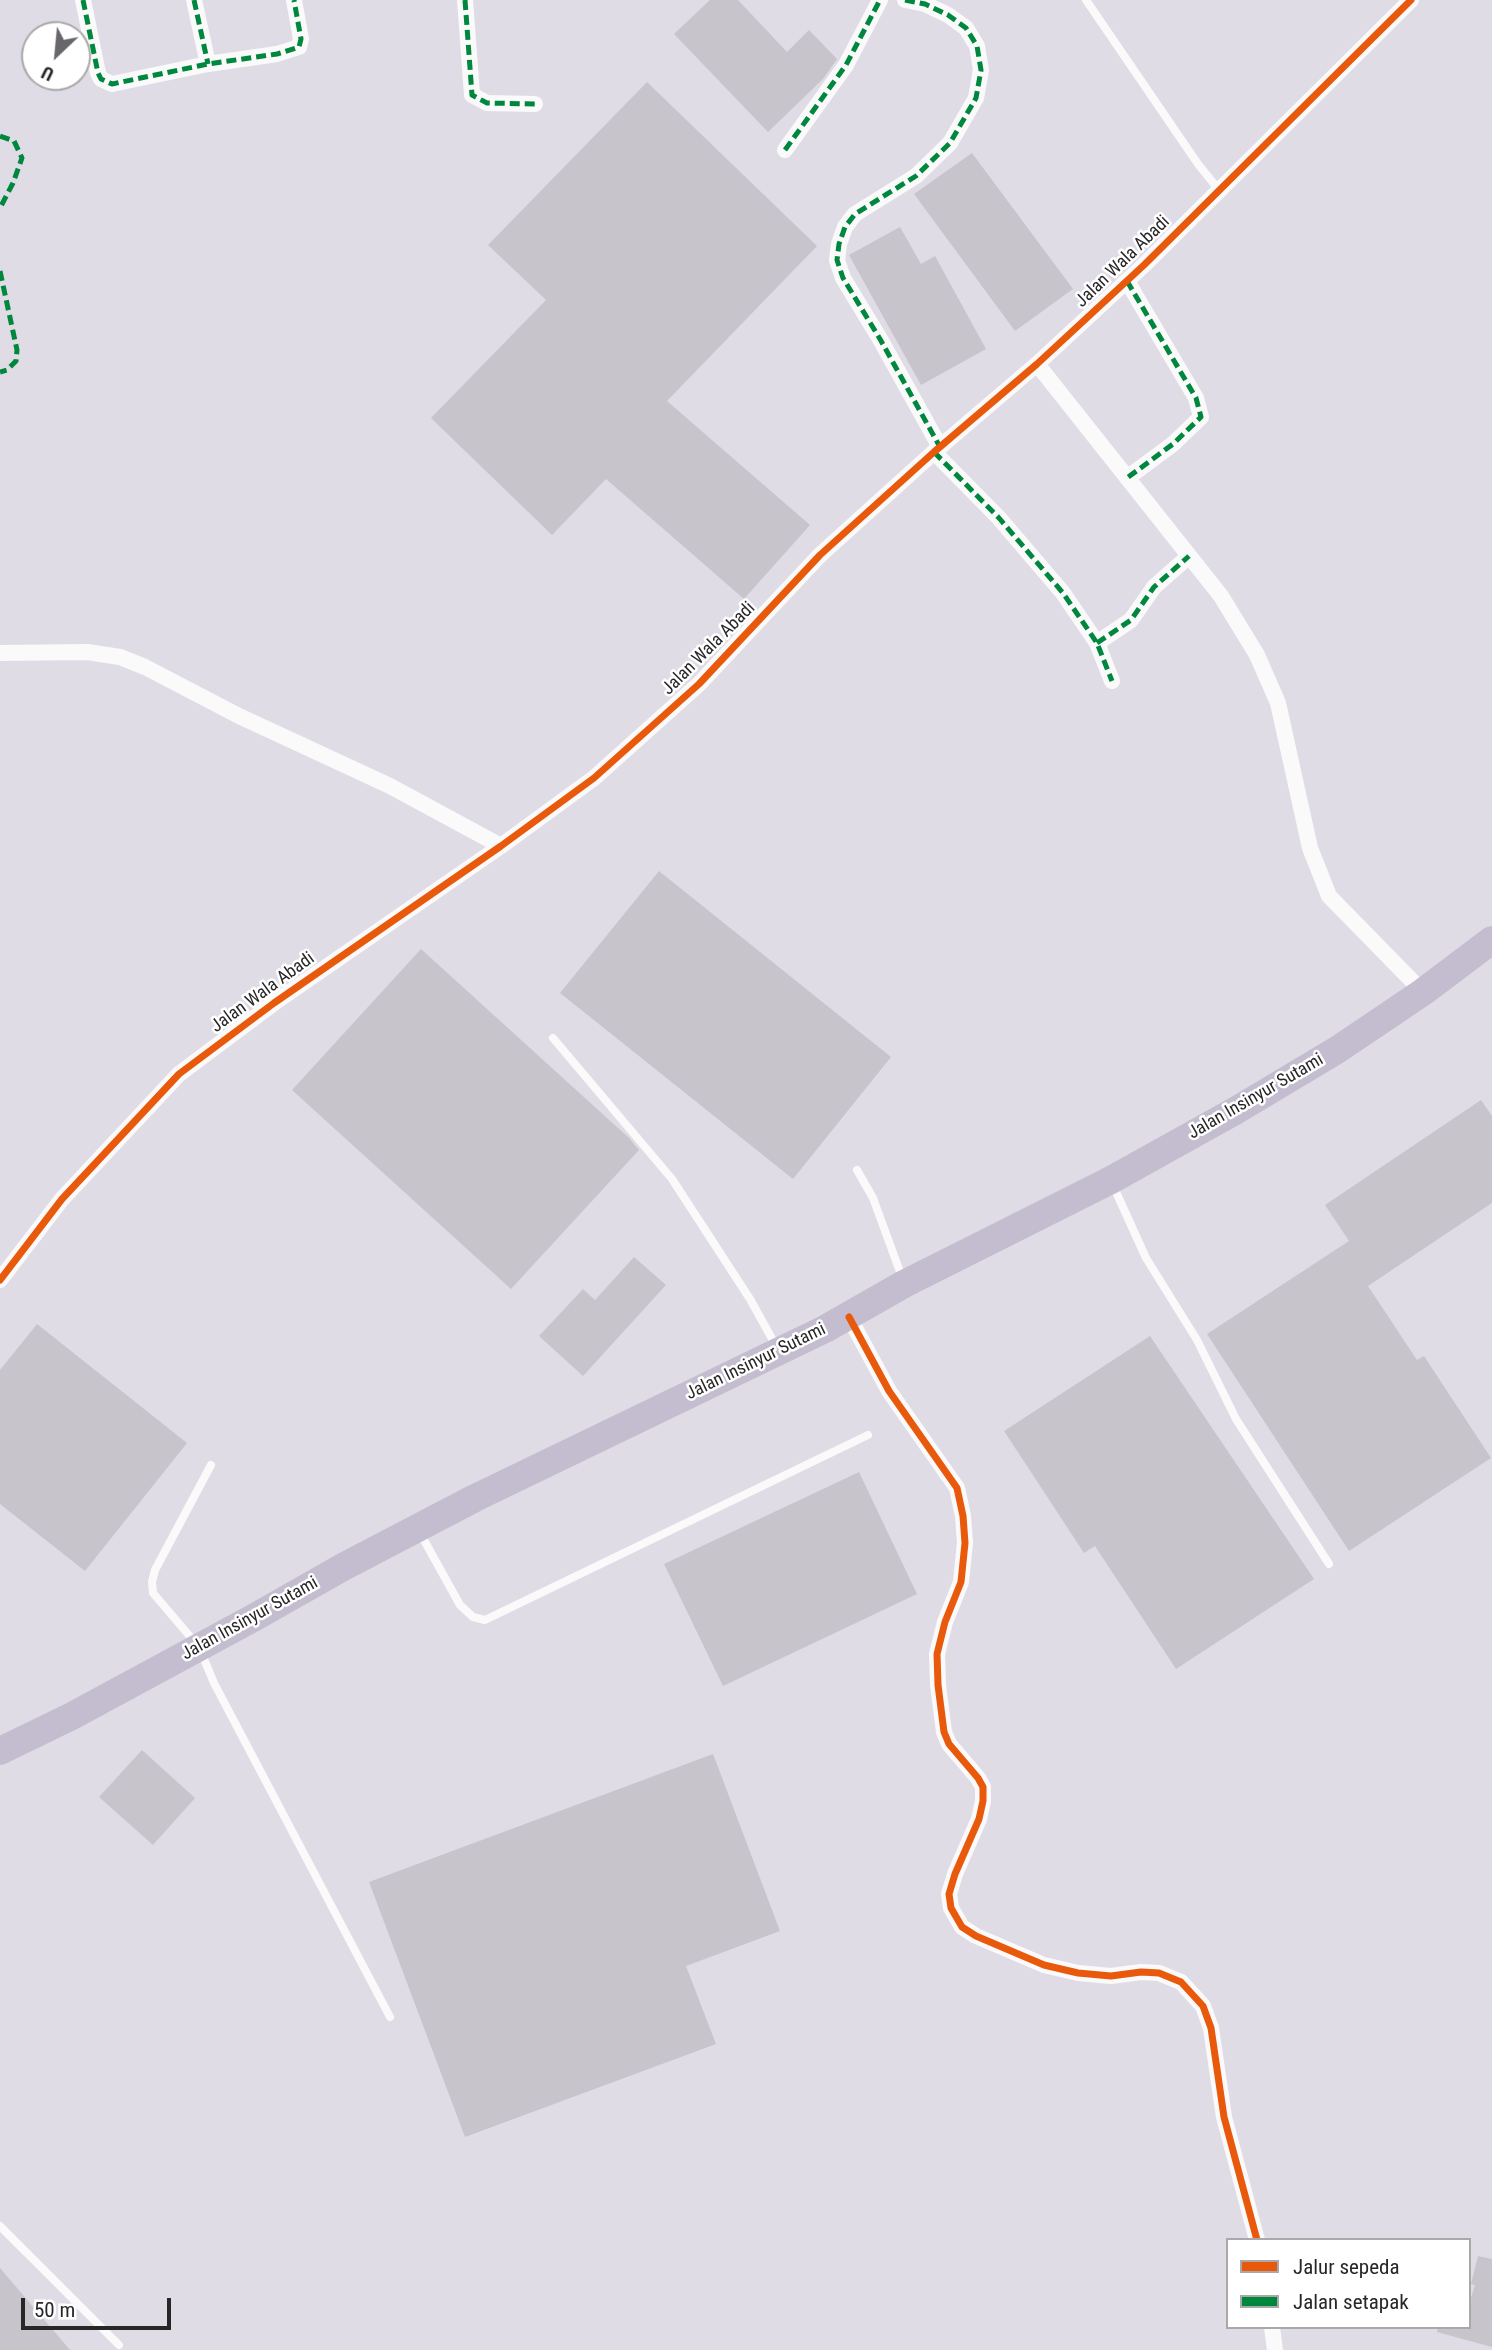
<!DOCTYPE html>
<style>
body{margin:0}
#map{position:relative;width:1492px;height:2350px;overflow:hidden;background:#e0dce6;font-family:"Roboto Condensed",sans-serif}
canvas{display:block}
.legend{position:absolute;left:1226px;top:2238px;width:245px;height:91px;box-sizing:border-box;background:#fff;border:2px solid #a9a9a9;margin:0;padding:9px 12px;list-style:none;font-size:21px;color:#272727}
.legend li{display:flex;align-items:center;gap:14px;height:35px}
.legend b{width:35px;border:2px solid #a9a9a9}
.north{position:absolute;left:21px;top:21px;width:70px;height:70px;box-sizing:border-box;background:#fff;border:2px solid #a9a9a9;border-radius:50%;rotate:206deg;font-size:19px;font-weight:700;line-height:28px;text-align:center;color:#272727}
.north::after{content:'';display:block;margin:auto;width:24px;height:32px;background:#68666a;clip-path:polygon(50% 0,100% 100%,50% 72%,0 100%)}
.scale{position:absolute;left:21px;top:2298px;width:150px;height:32px;box-sizing:border-box;border:4px solid #272727;border-top:0;padding-left:9px;font-size:21px;line-height:24px;white-space:nowrap;color:#272727;-webkit-text-stroke:5px #fff;paint-order:stroke}
</style>
<div id="map">
<canvas width="1492" height="2350"></canvas>
<ul class="legend">
<li><b style="height:9px;background:#e8590c"></b>Jalur sepeda</li>
<li><b style="height:9px;background:#00873e"></b>Jalan setapak</li>
</ul>
<div class="north">U</div>
<div class="scale">50 m</div>
</div>
<script>
const ctx = document.querySelector('canvas').getContext('2d');
ctx.lineJoin = 'round';
function fillPath(path, color) {
  ctx.fillStyle = color;
  ctx.fill(path, 'evenodd');
}
function toPath(rows) {
  const path = new Path2D();
  for (const r of rows) {
    path.moveTo(r[0], r[1]);
    for (let i = 2; i < r.length; i += 2) path.lineTo(r[i], r[i + 1]);
  }
  return path;
}
function strokePath(path, color, width, dash) {
  ctx.strokeStyle = color;
  ctx.lineWidth = width;
  ctx.lineCap = dash ? 'butt' : 'round';
  ctx.setLineDash(dash || []);
  ctx.stroke(path);
}
function write(font, color, halo, rows, align = 'center') {
  ctx.font = font + ' "Roboto Condensed",sans-serif';
  ctx.lineWidth = 5;
  ctx.setLineDash([]);
  ctx.textBaseline = 'middle';
  ctx.strokeStyle = halo;
  ctx.fillStyle = color;
  for (const [text, x, y, turn = 0] of rows) {
    ctx.save();
    ctx.translate(x, y);
    ctx.rotate((+turn || 0) * Math.PI / 180);
    ctx.textAlign = isNaN(turn) ? turn : align;
    if (halo) ctx.strokeText(text, 0, 0);
    ctx.fillText(text, 0, 0);
    ctx.restore();
  }
}
fillPath(toPath([
 [710,0,738,0,787,52,809,30,837,59,823,79,768,132,674,34],
 [647,82,817,246,667,401,810,525,744,599,606,479,552,535,431,418,546,300,488,245],
 [972,153,1073,289,1015,331,914,194],
 [900,227,921,264,935,256,986,349,921,385,849,255],
 [659,871,891,1057,793,1179,560,993],
 [421,949,629,1138,639,1150,511,1289,292,1090],
 [1481,1100,1492,1116,1492,1203,1368,1286,1417,1360,1424,1356,1491,1458,1349,1551,1207,1334,1349,1241,1325,1205],
 [634,1257,666,1285,583,1376,539,1336,583,1289,595,1300],
 [37,1324,187,1443,85,1571,0,1504,0,1370],
 [1150,1336,1314,1579,1176,1669,1095,1546,1084,1553,1004,1431],
 [859,1472,917,1594,723,1686,664,1564],
 [142,1750,195,1798,153,1845,99,1797],
 [713,1754,780,1931,686,1966,716,2044,465,2137,369,1882],
 [1478,2256,1492,2259,1492,2347,1437,2332,1438,2327,1469,2327,1469,2304,1475,2285,1471,2284],
 [0,2268,70,2350,0,2350]
]), '#c7c4cb');
strokePath(toPath([
 [1086,0,1198,164,1219,190],
 [553,1038,672,1179,750,1299,776,1346],
 [857,1170,873,1198,903,1280],
 [1112,1183,1146,1258,1197,1340,1236,1419,1329,1564],
 [211,1465,155,1570,152,1582,153,1593,199,1647,214,1683,390,2017],
 [419,1531,460,1605,473,1617,485,1620,868,1435],
 [0,2226,119,2345]
]), '#fafafb', 8);
strokePath(toPath([
 [83,0,98,73,101,79,112,84,208,64,277,54,299,47,301,39,294,0],
 [194,0,208,64],
 [465,0,472,95,487,103,535,104],
 [905,0,925,4,948,15,966,28,977,46,981,70,976,98,950,143,916,176,855,214,845,227,839,244,837,260,843,278,880,339,940,447],
 [785,150,846,65,880,0],
 [1127,281,1196,398,1201,417,1173,444,1127,478],
 [1037,364,1221,596,1257,655,1278,703,1310,848,1329,896,1423,992],
 [934,452,999,518,1063,593,1097,643,1112,681],
 [1097,643,1131,620,1154,587,1189,556],
 [0,653,87,652,120,657,145,667,239,716,390,786,501,846],
 [0,1280,62,1199,179,1074,274,1003,501,846,594,778,699,684,820,555,934,452,1037,364,1144,265,1411,0],
 [849,1317,889,1391,957,1488,963,1516,965,1543,961,1582,945,1622,937,1654,938,1685,944,1732,949,1744,978,1778,983,1787,983,1801,979,1819,955,1874,949,1894,951,1908,962,1927,976,1936,1044,1965,1078,1973,1111,1976,1141,1972,1159,1973,1181,1982,1203,2006,1211,2028,1224,2117,1257,2240],
 [1272,2327,1275,2350]
]), '#fafafb', 16);
strokePath(toPath([
 [0,1751,72,1716,255,1617,343,1567,475,1498,825,1329,904,1284,1111,1180,1235,1111,1337,1050,1423,992,1492,940]
]), '#c4bdcf', 28);
strokePath(toPath([
 [83,0,98,73,101,79,112,84,208,64,277,54,299,47,301,39,294,0],
 [194,0,208,64],
 [465,0,472,95,487,103,535,104],
 [905,0,925,4,948,15,966,28,977,46,981,70,976,98,950,143,916,176,855,214,845,227,839,244,837,260,843,278,880,339,940,447],
 [0,136,14,141,22,158,13,183,0,208],
 [785,150,846,65,880,0],
 [0,271,17,350,16,361,7,370,0,372],
 [1127,281,1196,398,1201,417,1173,444,1127,478],
 [934,452,999,518,1063,593,1097,643,1112,681],
 [1097,643,1131,620,1154,587,1189,556]
]), '#00873e', 5, [10, 5]);
strokePath(toPath([
 [0,1280,62,1199,179,1074,274,1003,501,846,594,778,699,684,820,555,934,452,1037,364,1144,265,1411,0],
 [849,1317,889,1391,957,1488,963,1516,965,1543,961,1582,945,1622,937,1654,938,1685,944,1732,949,1744,978,1778,983,1787,983,1801,979,1819,955,1874,949,1894,951,1908,962,1927,976,1936,1044,1965,1078,1973,1111,1976,1141,1972,1159,1973,1181,1982,1203,2006,1211,2028,1224,2117,1257,2240]
]), '#e8590c', 7);
write('18px', '#272727', '#fff', [
 ["Jalan Wala Abadi",1123,262,-44],
 ["Jalan Wala Abadi",709,649,-45],
 ["Jalan Wala Abadi",263,993,-36],
 ["Jalan Insinyur Sutami",1256,1097,-30],
 ["Jalan Insinyur Sutami",756,1362,-26],
 ["Jalan Insinyur Sutami",250,1619,-29]
]);
</script>
